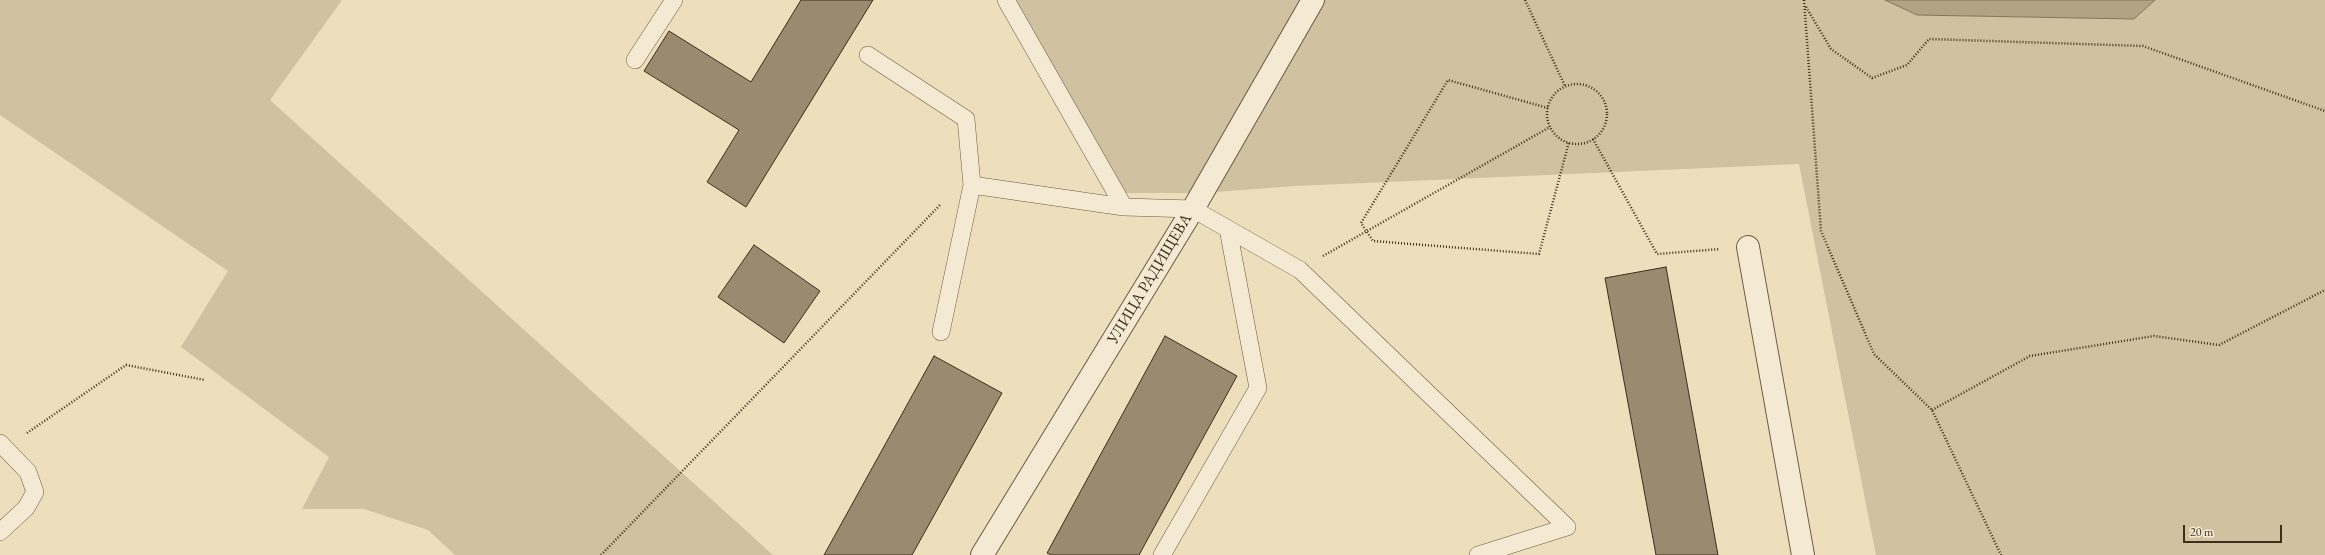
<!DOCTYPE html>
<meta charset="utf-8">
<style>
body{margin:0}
#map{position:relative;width:2325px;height:555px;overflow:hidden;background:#eedfbc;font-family:"EB Garamond",serif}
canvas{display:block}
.scale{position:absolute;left:2183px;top:525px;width:99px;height:18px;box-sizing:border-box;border:2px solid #3e2e1b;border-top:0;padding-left:5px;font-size:12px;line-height:14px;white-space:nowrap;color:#3e2e1b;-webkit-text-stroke:3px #f4ead3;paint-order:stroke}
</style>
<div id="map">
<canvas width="2325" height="555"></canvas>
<div class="scale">20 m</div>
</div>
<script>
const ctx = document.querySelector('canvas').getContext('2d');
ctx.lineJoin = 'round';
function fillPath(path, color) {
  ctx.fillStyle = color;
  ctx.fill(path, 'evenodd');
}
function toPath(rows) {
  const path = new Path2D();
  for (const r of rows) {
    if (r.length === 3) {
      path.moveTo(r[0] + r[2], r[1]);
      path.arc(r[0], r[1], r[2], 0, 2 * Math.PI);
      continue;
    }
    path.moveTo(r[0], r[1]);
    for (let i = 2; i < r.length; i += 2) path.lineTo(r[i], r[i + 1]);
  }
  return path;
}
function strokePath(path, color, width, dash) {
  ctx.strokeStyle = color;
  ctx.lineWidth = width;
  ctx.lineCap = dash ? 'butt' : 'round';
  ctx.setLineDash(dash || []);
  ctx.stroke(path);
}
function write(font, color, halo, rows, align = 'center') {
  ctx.font = font + ' "EB Garamond",serif';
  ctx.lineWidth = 3;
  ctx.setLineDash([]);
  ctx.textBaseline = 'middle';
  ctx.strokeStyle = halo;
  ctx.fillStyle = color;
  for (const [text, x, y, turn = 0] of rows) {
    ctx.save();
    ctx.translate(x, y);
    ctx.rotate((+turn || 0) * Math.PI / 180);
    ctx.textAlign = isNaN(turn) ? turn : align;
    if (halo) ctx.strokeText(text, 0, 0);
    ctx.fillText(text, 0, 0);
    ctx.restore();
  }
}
fillPath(toPath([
 [0,0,342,0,270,100,773,555,455,555,428,530,364,509,302,509,329,457,181,347,228,271,0,115],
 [1016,0,1885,0,1917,15,2134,19,2155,0,2325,0,2325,555,1876,555,1799,164,1295,186,1202,193,1123,193]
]), '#d0c1a1');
const water = toPath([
 [1885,0,2155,0,2134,19,1917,15,1885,0]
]);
fillPath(water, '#b2a385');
strokePath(water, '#84745b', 1);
const building = toPath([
 [801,0,873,0,746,207,707,182,739,130,644,71,669,31,751,82,801,0],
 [754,245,820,291,784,343,718,297,754,245],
 [1666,267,1718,555,1656,555,1605,278,1666,267],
 [1165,336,1237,376,1139,555,1051,555,1047,553,1165,336],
 [934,356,1002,393,912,555,824,555,934,356]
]);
fillPath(building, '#9a8a6f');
strokePath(building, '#3e2e1b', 1);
const service = toPath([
 [1006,0,1124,207],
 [868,55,966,119,972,185,941,332],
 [635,60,674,0],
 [972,185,1124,207,1193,209,1300,270,1567,527,1478,555],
 [0,443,28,472,35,492,26,508,0,532],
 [1162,555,1258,388,1228,229]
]);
const minor = toPath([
 [1748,247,1803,555],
 [982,555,1193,209,1313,0]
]);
strokePath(service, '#6a5a43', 18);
strokePath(minor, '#6a5a43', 24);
strokePath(toPath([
 [1525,0,1565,86],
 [1804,0,1821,231,1874,354,1932,410,2001,555],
 [1806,7,1831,49,1872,78,1907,65,1929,39,2143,46,2325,111],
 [1577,114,30],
 [1548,108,1448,80,1361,223,1373,241,1539,254,1569,142],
 [1593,139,1657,254,1720,249],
 [1323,256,1550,127],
 [1932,410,2030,356,2154,336,2219,345,2325,290],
 [27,433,126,365,205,380],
 [601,555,941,204]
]), '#3e2e1b', 2.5, [1, 2]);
strokePath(service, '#f4ead3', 17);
strokePath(minor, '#f4ead3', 22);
write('16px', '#3e2e1b', '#f4ead3', [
 ["УЛИЦА РАДИЩЕВА",1150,279,-59]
]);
</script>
